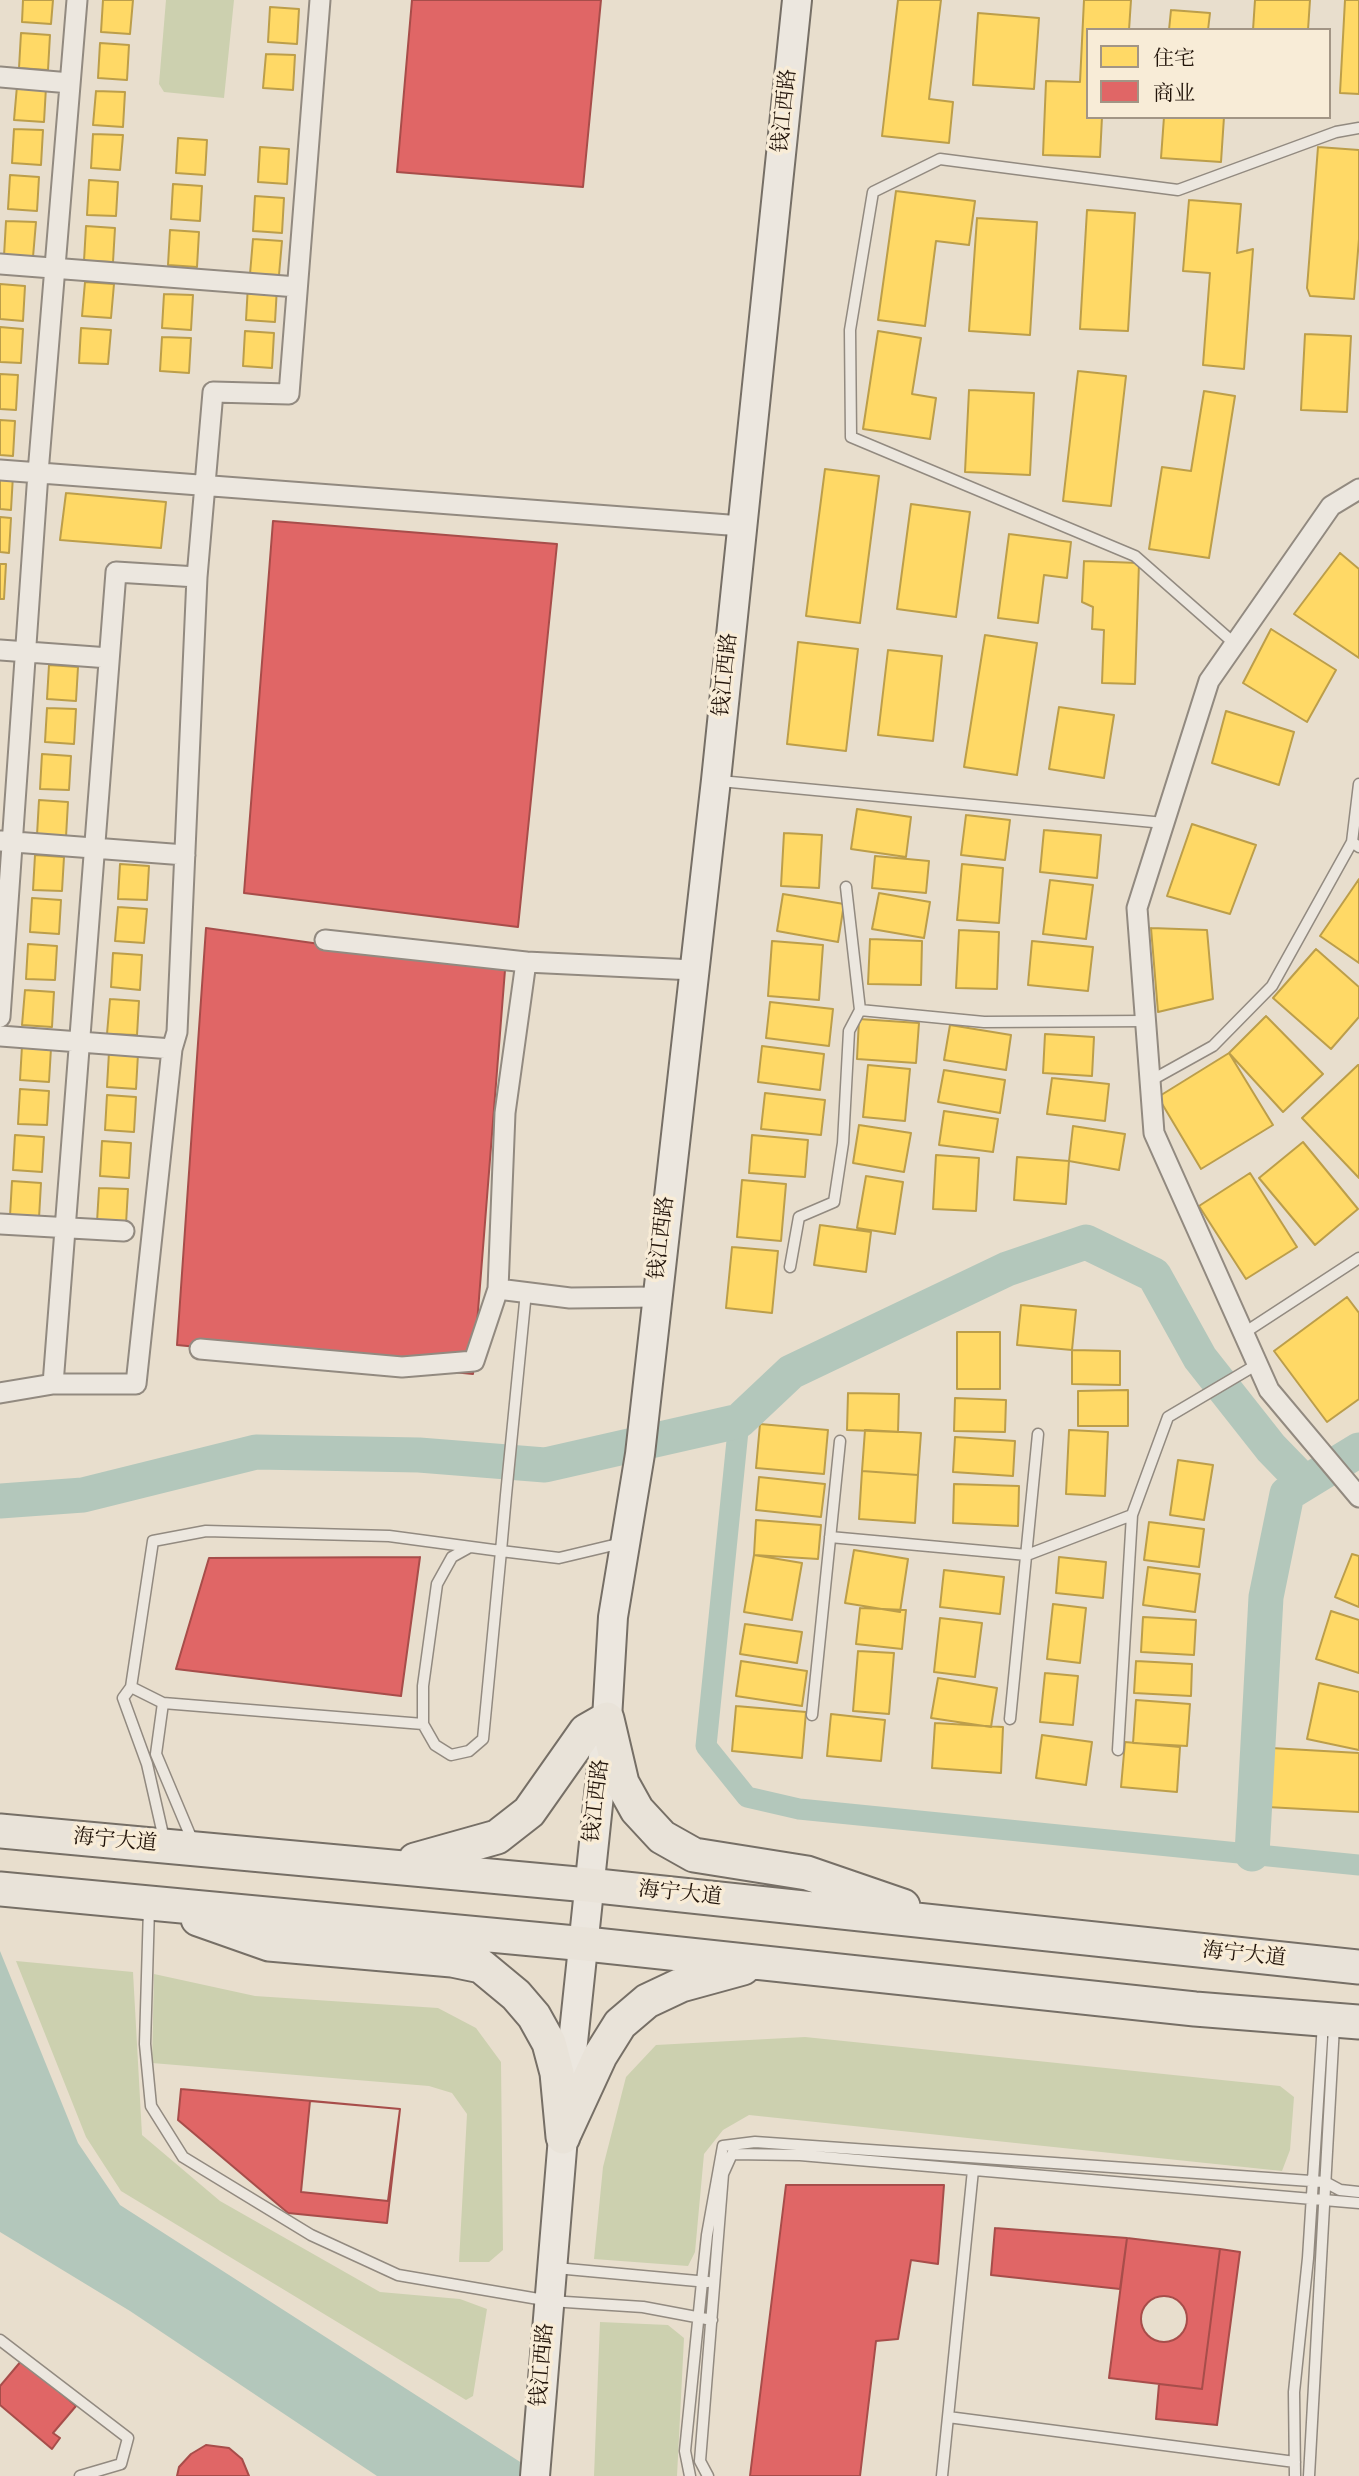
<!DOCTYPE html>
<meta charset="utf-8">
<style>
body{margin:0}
#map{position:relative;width:1359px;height:2476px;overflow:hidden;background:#e8decd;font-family:"IM FELL English","Noto Serif SC",serif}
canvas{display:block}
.legend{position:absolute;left:1086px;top:28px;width:245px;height:91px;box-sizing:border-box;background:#f8ecd7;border:2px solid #a29585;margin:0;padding:9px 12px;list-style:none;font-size:21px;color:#211309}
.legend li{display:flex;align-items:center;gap:14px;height:35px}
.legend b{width:35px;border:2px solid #a29585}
</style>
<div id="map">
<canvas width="1359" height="2476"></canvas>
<ul class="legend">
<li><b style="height:19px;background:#ffd966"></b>住宅</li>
<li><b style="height:19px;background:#e06666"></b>商业</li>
</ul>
</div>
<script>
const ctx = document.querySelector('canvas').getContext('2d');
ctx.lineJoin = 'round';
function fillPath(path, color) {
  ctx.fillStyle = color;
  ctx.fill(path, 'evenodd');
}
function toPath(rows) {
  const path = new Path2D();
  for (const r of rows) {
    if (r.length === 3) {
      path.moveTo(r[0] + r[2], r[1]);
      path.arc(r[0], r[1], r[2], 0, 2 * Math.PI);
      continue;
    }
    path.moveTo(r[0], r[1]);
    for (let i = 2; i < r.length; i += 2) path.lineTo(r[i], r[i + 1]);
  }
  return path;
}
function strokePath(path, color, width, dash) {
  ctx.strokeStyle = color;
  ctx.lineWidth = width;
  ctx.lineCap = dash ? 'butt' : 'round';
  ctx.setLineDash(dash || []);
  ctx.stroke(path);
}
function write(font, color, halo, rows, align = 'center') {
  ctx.font = font + ' "IM FELL English","Noto Serif SC",serif';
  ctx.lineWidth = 7;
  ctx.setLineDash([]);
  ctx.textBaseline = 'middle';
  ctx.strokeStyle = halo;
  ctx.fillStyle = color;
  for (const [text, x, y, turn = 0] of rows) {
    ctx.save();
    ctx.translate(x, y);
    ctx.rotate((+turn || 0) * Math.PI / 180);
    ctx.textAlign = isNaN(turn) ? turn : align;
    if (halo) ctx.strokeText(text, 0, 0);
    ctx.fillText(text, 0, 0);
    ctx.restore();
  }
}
fillPath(toPath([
 [166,0,234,0,224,98,164,92,159,84],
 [16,1961,133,1972,142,2135,220,2201,380,2292,460,2299,487,2309,473,2396,466,2400,121,2191,86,2137],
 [154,1974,255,1996,438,2008,476,2028,501,2062,503,2250,489,2262,459,2262,467,2114,452,2093,429,2086,152,2063],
 [805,2037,1280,2086,1294,2097,1290,2150,1282,2171,749,2115,723,2130,704,2154,695,2252,688,2266,594,2259,603,2167,626,2077,656,2045],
 [600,2322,668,2325,684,2338,677,2476,594,2476]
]), '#ccd0af');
fillPath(toPath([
 [0,1951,78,2143,120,2205,542,2476,377,2476,130,2311,0,2232]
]), '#b3c7bb');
const homes = toPath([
 [23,0,53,0,51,24,22,22,23,0],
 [103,0,133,0,130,34,101,32,103,0],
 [898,0,941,0,929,99,953,102,949,143,882,136,898,0],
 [1084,0,1131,0,1129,30,1088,30,1088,117,1102,117,1100,157,1043,155,1046,81,1080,82,1084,0],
 [1255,0,1310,0,1308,30,1253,30,1255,0],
 [1345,0,1359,0,1359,94,1340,93,1345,0],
 [270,7,299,9,297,44,268,42,270,7],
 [1171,10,1210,13,1208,30,1169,30,1171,10],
 [978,13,1039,18,1034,89,973,85,978,13],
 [21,33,50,35,48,70,19,68,21,33],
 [100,43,129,45,127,80,98,78,100,43],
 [266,54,295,55,293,90,263,88,266,54],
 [17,86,46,87,44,122,14,120,17,86],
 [96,91,125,92,123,127,93,125,96,91],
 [1164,117,1224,117,1221,162,1161,158,1164,117],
 [14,129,43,130,41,165,12,163,14,129],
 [93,134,123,135,120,170,91,168,93,134],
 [178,138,207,140,205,175,176,173,178,138],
 [260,147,289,149,287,184,258,182,260,147],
 [1318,147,1359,150,1359,239,1354,299,1310,296,1307,288,1318,147],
 [10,175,39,177,37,211,8,209,10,175],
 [89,180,118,182,116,216,87,215,89,180],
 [173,184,202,186,200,221,171,219,173,184],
 [896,191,975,201,969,245,936,241,925,326,878,320,896,191],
 [255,196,284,198,282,233,253,231,255,196],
 [1189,200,1241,204,1237,253,1253,249,1244,369,1203,365,1210,273,1183,271,1189,200],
 [1087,210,1135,213,1128,331,1080,329,1087,210],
 [977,218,1037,222,1030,335,969,331,977,218],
 [6,221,36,222,33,257,4,256,6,221],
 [86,226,115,228,113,262,84,261,86,226],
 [170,230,199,232,197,267,168,265,170,230],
 [253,239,282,241,279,275,250,274,253,239],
 [85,282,114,284,111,318,82,316,85,282],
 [0,284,25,286,23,321,0,319,0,284],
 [248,285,277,287,275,322,246,320,248,285],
 [164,294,193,295,191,330,162,328,164,294],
 [0,327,23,329,21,363,0,362,0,327],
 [81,328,111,330,108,364,79,363,81,328],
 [245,331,274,333,272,368,243,366,245,331],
 [878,331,921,338,912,394,936,398,930,439,863,429,878,331],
 [1305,334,1351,336,1347,412,1301,410,1305,334],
 [162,337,191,338,189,373,160,371,162,337],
 [1078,371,1126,376,1111,506,1063,501,1078,371],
 [0,374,18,375,16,410,0,409,0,374],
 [969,390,1034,393,1030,475,965,472,969,390],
 [1204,391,1235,396,1209,558,1149,549,1162,467,1191,471,1204,391],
 [0,420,15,421,13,456,0,455,0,420],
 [825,469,879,476,860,623,806,616,825,469],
 [0,474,13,475,11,510,0,509,0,474],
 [66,493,166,502,161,548,60,540,66,493],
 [911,504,970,512,956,617,897,609,911,504],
 [0,517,11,518,9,553,0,552,0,517],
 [1009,534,1071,542,1067,578,1044,575,1038,623,998,618,1009,534],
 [1340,553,1359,569,1359,658,1294,614,1340,553],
 [1084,561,1139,563,1135,684,1102,683,1104,630,1092,629,1093,607,1082,602,1084,561],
 [0,564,6,564,4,599,0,599,0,564],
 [1271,629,1336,670,1307,722,1243,683,1271,629],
 [985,635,1037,643,1017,775,964,767,985,635],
 [798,642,858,649,846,751,787,744,798,642],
 [888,650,942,656,933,741,878,735,888,650],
 [49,665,78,667,76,701,47,699,49,665],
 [1059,707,1114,715,1104,778,1049,769,1059,707],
 [47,708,76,709,74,744,45,742,47,708],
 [1226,711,1294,732,1279,785,1212,763,1226,711],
 [42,754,71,756,69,790,40,789,42,754],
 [39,800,68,802,66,837,37,835,39,800],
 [857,809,911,817,906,857,851,849,857,809],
 [966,815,1010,820,1005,860,961,855,966,815],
 [1192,824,1256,845,1230,914,1167,896,1192,824],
 [1044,830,1101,835,1097,878,1040,872,1044,830],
 [784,833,822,835,819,888,781,886,784,833],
 [35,855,64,857,62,891,33,890,35,855],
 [875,856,929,861,926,893,872,888,875,856],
 [120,864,149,866,147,900,118,899,120,864],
 [962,864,1003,868,999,923,957,920,962,864],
 [1359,879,1359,963,1320,936,1359,879],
 [1050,880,1093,885,1086,939,1043,934,1050,880],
 [879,893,930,902,924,938,872,929,879,893],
 [783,894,844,904,838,942,777,931,783,894],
 [32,898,61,900,59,934,30,932,32,898],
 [118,907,147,909,144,943,115,941,118,907],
 [1151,928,1207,930,1213,999,1158,1012,1151,928],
 [959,930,999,932,997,989,956,988,959,930],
 [870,939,922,941,921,985,868,984,870,939],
 [772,941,823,945,819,1000,768,996,772,941],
 [1032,941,1093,947,1088,991,1028,985,1032,941],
 [28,944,57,946,55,980,26,979,28,944],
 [1316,949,1359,987,1359,1017,1331,1049,1273,998,1316,949],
 [113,953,142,955,140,990,111,987,113,953],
 [25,990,54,992,52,1027,22,1025,25,990],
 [110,999,139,1001,137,1035,107,1034,110,999],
 [770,1002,833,1009,829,1046,766,1038,770,1002],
 [1266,1016,1323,1074,1283,1112,1229,1053,1266,1016],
 [859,1019,919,1023,916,1063,857,1059,859,1019],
 [950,1025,1011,1035,1006,1070,944,1060,950,1025],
 [1045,1034,1094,1037,1092,1076,1043,1073,1045,1034],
 [22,1046,51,1048,49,1082,20,1080,22,1046],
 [762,1046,824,1054,820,1090,758,1082,762,1046],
 [109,1052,138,1054,136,1089,107,1087,109,1052],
 [1229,1053,1273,1125,1201,1169,1158,1097,1229,1053],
 [868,1065,910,1069,905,1121,863,1117,868,1065],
 [1358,1065,1359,1065,1359,1178,1302,1118,1358,1065],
 [944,1070,1005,1080,1000,1113,938,1102,944,1070],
 [1052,1078,1109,1084,1105,1121,1047,1114,1052,1078],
 [20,1089,49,1091,47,1125,18,1124,20,1089],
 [765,1093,825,1100,821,1135,761,1129,765,1093],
 [107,1095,136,1097,134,1132,105,1130,107,1095],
 [944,1111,998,1119,993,1152,939,1145,944,1111],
 [859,1125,911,1133,904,1172,853,1163,859,1125],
 [1073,1126,1125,1134,1119,1170,1069,1161,1073,1126],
 [15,1135,44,1137,42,1172,13,1170,15,1135],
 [752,1135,808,1140,805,1177,749,1173,752,1135],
 [102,1141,131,1143,129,1178,100,1176,102,1141],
 [1303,1142,1358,1209,1315,1245,1259,1178,1303,1142],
 [936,1155,979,1158,976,1211,933,1209,936,1155],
 [1017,1157,1069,1161,1066,1204,1014,1200,1017,1157],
 [1250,1173,1297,1247,1246,1279,1199,1206,1250,1173],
 [866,1176,903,1182,895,1234,857,1228,866,1176],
 [742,1180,786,1184,781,1241,737,1237,742,1180],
 [12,1181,41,1183,39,1218,10,1216,12,1181],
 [99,1188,128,1189,126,1224,97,1222,99,1188],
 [820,1225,871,1232,866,1272,814,1265,820,1225],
 [732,1247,778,1251,772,1313,726,1308,732,1247],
 [1347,1297,1359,1313,1359,1399,1327,1422,1274,1351,1347,1297],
 [1021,1305,1076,1310,1072,1350,1017,1345,1021,1305],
 [957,1332,1000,1332,1000,1389,957,1389,957,1332],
 [1072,1350,1120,1351,1120,1385,1072,1384,1072,1350],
 [1128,1390,1128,1426,1078,1426,1078,1391,1128,1390],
 [848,1393,899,1394,898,1432,847,1430,848,1393],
 [955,1398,1006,1400,1005,1432,954,1431,955,1398],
 [760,1424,828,1430,824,1474,756,1468,760,1424],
 [865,1430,921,1433,918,1475,862,1471,865,1430],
 [1069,1430,1108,1432,1105,1496,1066,1494,1069,1430],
 [955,1437,1015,1441,1013,1476,953,1472,955,1437],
 [1178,1460,1213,1465,1204,1520,1170,1515,1178,1460],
 [862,1471,918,1475,915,1523,859,1519,862,1471],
 [759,1477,825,1484,821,1517,756,1510,759,1477],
 [954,1484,1019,1486,1018,1526,953,1523,954,1484],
 [756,1520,821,1525,818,1559,754,1555,756,1520],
 [1149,1522,1204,1529,1199,1567,1144,1560,1149,1522],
 [854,1550,908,1559,900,1612,845,1603,854,1550],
 [1352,1554,1359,1556,1359,1607,1335,1597,1352,1554],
 [754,1555,802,1563,792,1620,744,1612,754,1555],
 [1059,1557,1106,1562,1103,1598,1056,1593,1059,1557],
 [1148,1567,1200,1574,1195,1612,1143,1605,1148,1567],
 [944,1570,1004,1577,1000,1614,940,1607,944,1570],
 [1053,1604,1086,1608,1080,1663,1047,1659,1053,1604],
 [860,1608,906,1610,902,1649,856,1644,860,1608],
 [1331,1611,1359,1620,1359,1673,1316,1659,1331,1611],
 [1143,1617,1196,1620,1194,1655,1141,1652,1143,1617],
 [940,1618,982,1623,975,1677,934,1672,940,1618],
 [745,1624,802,1632,797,1663,740,1654,745,1624],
 [858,1651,894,1653,889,1714,853,1711,858,1651],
 [741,1661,807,1671,802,1706,736,1696,741,1661],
 [1136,1661,1192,1664,1191,1696,1134,1693,1136,1661],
 [1045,1673,1078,1676,1073,1725,1040,1722,1045,1673],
 [938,1678,997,1688,991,1727,931,1718,938,1678],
 [1319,1683,1359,1692,1359,1750,1307,1739,1319,1683],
 [1136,1700,1190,1704,1187,1746,1133,1743,1136,1700],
 [736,1706,806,1712,802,1758,732,1751,736,1706],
 [831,1714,885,1720,881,1761,827,1756,831,1714],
 [935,1723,1003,1727,1001,1773,932,1768,935,1723],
 [1042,1735,1092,1742,1086,1785,1036,1778,1042,1735],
 [1125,1742,1180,1747,1177,1792,1121,1787,1125,1742],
 [1271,1748,1359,1753,1359,1812,1267,1807,1271,1748]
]);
fillPath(homes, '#ffd966');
strokePath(homes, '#bc9e4a', 2);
const shops = toPath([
 [412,0,601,0,583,187,397,172,412,0],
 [273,521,557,544,518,927,244,893,273,521],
 [206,928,505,970,473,1374,177,1345,206,928],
 [420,1557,401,1696,176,1669,209,1558,420,1557],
 [181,2089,400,2109,387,2223,288,2213,178,2120,181,2089],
 [310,2101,400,2109,388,2201,301,2192,310,2101],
 [786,2185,944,2185,938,2264,911,2260,898,2339,876,2341,860,2476,750,2476,786,2185],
 [995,2228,1127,2238,1120,2289,991,2275,995,2228],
 [1127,2238,1220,2249,1202,2389,1109,2378,1127,2238],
 [1220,2249,1240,2252,1217,2425,1156,2419,1159,2384,1202,2389,1220,2249],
 [1164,2319,23],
 [22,2360,76,2406,53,2433,60,2438,52,2449,0,2405,0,2386,22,2360],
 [206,2445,229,2448,242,2459,249,2476,177,2476,179,2467,191,2454,206,2445]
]);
fillPath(shops, '#e06666');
strokePath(shops, '#a74d4a', 2);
strokePath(toPath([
 [739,1421,706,1746,747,1797,799,1809,1359,1865]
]), '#b3c7bb', 21);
strokePath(toPath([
 [0,1501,83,1495,256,1452,419,1455,545,1465,739,1421,791,1372,1007,1269,1086,1242,1154,1275,1200,1358,1271,1448,1305,1483],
 [1252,1854,1266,1597,1287,1494,1359,1450]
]), '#b3c7bb', 35);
const service = toPath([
 [1235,644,1135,556,851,437,850,330,873,192,940,159,1178,190,1336,132,1359,128],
 [720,781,1164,823],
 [1359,784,1352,842,1359,847],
 [860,1010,984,1022,1146,1021],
 [1150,1081,1213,1046,1272,986,1352,842],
 [790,1267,799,1217,834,1202,843,1143,849,1031,860,1010,846,887],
 [526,1292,506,1495,501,1551,483,1739,469,1751,451,1755,435,1745,423,1724,163,1703,131,1687,153,1541,206,1531,389,1536,501,1551,559,1558,622,1543],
 [1244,1333,1359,1258],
 [830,1537,1027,1555,1132,1515,1168,1417,1256,1365],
 [131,1687,123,1698,147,1764,164,1839],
 [163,1703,156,1754,193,1842],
 [812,1715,840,1441],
 [1010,1719,1038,1434],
 [423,1724,423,1686,437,1584,452,1557,470,1547],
 [1118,1750,1132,1515],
 [149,1908,145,2044,151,2106,183,2157,311,2235,398,2275,550,2301,643,2307,712,2320],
 [556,2268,708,2282],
 [0,2340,128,2438,121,2464,80,2476],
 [948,2417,1295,2462],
 [690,2476,685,2451,702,2282,707,2235,723,2146,755,2142,1325,2182,1340,2190,1359,2192],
 [708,2476,700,2461,723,2174,732,2154,800,2155,1359,2203],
 [942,2476,973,2170],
 [1295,2476,1294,2392,1308,2258,1323,2023],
 [1309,2476,1334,2026]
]);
const minor = toPath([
 [0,77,70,83],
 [0,264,297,287],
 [0,470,742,526],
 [1359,489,1331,506,1209,681,1137,908,1154,1133,1269,1390,1359,1497],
 [0,650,109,658],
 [1,841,185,855],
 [325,940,526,962,694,970],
 [0,1017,38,473,77,0],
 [0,1036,172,1049,177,1032,197,577,213,392,289,394,320,0],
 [0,1224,124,1231],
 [498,1289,570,1298,656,1297],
 [200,1349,402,1367,474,1361,498,1289,505,1113,526,962],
 [53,1384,116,572,197,577],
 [0,1393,53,1384,136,1384,172,1049]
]);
const secondary = toPath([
 [535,2476,563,2137,607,1719,613,1617,640,1454,716,780,797,0]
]);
const trunk = toPath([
 [0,1831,588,1885,1359,1967],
 [415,1860,497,1837,529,1812,586,1731,607,1719,622,1783,637,1810,662,1837,694,1855,807,1873,903,1906],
 [0,1889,586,1944,1195,2009,1359,2022],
 [198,1919,269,1944,452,1960,481,1966,516,1995,534,2016,549,2043,557,2073,563,2137],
 [564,2134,600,2056,620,2024,647,2001,681,1985,743,1968]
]);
strokePath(service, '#928a80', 13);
strokePath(minor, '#928a80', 23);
strokePath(secondary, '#766f66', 32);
strokePath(trunk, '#766f66', 37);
strokePath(service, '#ece7df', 10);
strokePath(minor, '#ece7df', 19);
strokePath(secondary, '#ece7df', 28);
strokePath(trunk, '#e9e3d9', 33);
write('21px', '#211309', '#f8ecd7', [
 ["钱江西路",786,111,-84],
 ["钱江西路",727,675,-84],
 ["钱江西路",663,1238,-83],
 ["钱江西路",598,1801,-83],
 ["海宁大道",115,1842,5],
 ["海宁大道",680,1895,6],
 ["海宁大道",1244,1956,6],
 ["钱江西路",544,2365,-85]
]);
</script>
